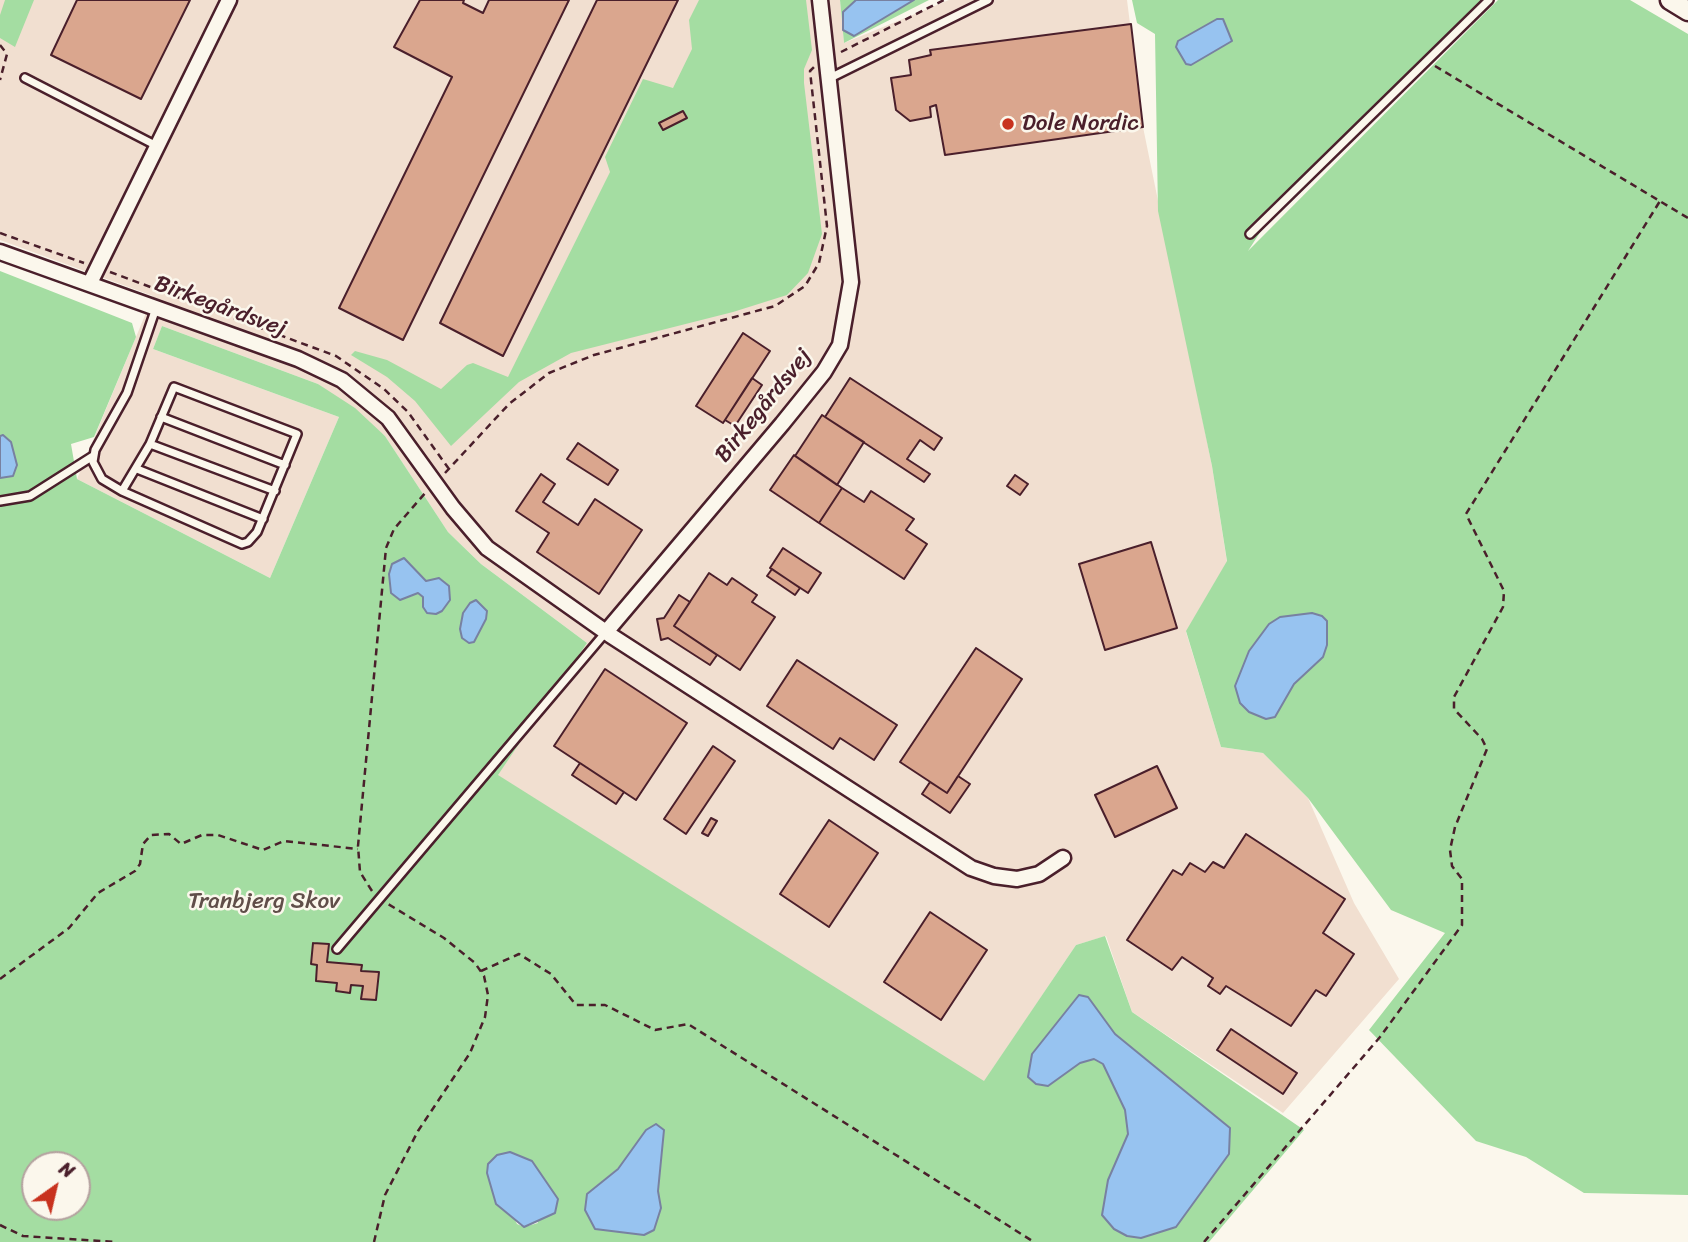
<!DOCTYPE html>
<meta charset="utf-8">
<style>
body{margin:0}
#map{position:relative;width:1688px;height:1242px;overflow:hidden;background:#fbf7ec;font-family:Sriracha,sans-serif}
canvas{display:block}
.north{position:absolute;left:21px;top:1151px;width:70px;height:70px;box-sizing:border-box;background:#fbf7ec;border:2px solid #b4a19f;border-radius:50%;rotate:34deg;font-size:19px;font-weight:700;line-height:28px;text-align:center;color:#4a1f2b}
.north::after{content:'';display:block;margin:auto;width:24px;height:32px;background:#c8321e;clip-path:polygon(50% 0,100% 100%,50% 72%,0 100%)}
</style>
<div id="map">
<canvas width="1688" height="1242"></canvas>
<div class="north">N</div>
</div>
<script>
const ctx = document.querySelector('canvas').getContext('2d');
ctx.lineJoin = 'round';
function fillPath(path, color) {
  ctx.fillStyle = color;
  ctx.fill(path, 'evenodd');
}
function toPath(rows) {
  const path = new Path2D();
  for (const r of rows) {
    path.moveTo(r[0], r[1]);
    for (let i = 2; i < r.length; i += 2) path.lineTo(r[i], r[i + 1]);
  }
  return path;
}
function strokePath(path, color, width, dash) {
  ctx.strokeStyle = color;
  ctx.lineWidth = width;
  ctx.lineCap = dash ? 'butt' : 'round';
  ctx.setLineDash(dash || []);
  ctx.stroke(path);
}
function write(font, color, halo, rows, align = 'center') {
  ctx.font = font + ' Sriracha,sans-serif';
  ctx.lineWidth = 5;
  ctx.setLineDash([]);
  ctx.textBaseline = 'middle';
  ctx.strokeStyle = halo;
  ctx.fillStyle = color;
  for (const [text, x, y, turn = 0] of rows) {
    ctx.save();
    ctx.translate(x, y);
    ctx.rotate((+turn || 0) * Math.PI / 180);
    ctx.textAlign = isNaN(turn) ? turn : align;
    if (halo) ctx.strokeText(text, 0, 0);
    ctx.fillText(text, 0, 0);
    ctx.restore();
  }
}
fillPath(toPath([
 [0,0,840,0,844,43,949,0,1127,0,1143,127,1212,466,1227,562,1186,632,1221,747,1263,753,1308,798,1354,903,1399,979,1283,1113,1132,1012,1106,936,1076,945,984,1082,497,775,587,643,481,564,448,532,385,436,318,384,162,326,153,349,339,417,270,578,77,479,153,296,0,240]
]), '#f1dfd0');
fillPath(toPath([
 [5,0,34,0,15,47,0,38,0,15],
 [699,0,806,0,812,50,804,69,804,83,822,234,808,273,787,295,733,312,571,353,519,382,451,446,415,401,387,377,351,355,355,351,387,360,441,389,467,365,473,363,508,377,610,172,605,157,643,79,673,88,692,49,689,20],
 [840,0,929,0,844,43],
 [1132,0,1483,0,1283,197,1248,251,1498,0,1630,0,1688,34,1688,1195,1584,1193,1526,1157,1476,1141,1369,1030,1445,933,1391,910,1308,798,1263,753,1221,747,1186,631,1227,561,1212,466,1158,211,1155,34,1137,23],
 [0,271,132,323,136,337,94,437,71,444,77,479,270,578,339,417,153,349,162,326,318,384,355,408,385,436,448,532,481,564,587,643,498,775,984,1081,1076,945,1105,936,1132,1012,1304,1130,1209,1242,0,1242,0,478,9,477,17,465,11,442,3,435,0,436],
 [664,1130,658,1191,661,1208,644,1235,627,1233,587,1194],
 [510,1152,538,1223,524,1227,517,1224,488,1164,497,1155],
 [35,1165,77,1165,77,1207,35,1207]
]), '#a4dda2');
const water = toPath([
 [856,0,914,0,854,36,843,30,843,12,856,0],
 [1217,19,1223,19,1232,41,1191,65,1186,64,1176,47,1178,41,1217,19],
 [3,435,11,442,17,465,13,476,0,478,0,436,3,435],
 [404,558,426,581,439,578,449,586,450,600,442,611,436,614,427,613,423,607,423,597,418,593,400,600,391,593,389,574,392,564,404,558],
 [476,600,487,611,486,619,474,642,469,643,462,638,460,629,463,613,470,603,476,600],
 [1312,613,1322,616,1327,621,1327,645,1323,657,1294,684,1275,717,1266,719,1249,712,1240,703,1235,686,1249,651,1269,624,1280,617,1312,613],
 [1079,995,1088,997,1115,1034,1230,1128,1229,1154,1176,1227,1141,1238,1127,1236,1114,1229,1102,1215,1108,1180,1128,1134,1125,1110,1103,1064,1094,1059,1080,1063,1048,1086,1036,1084,1028,1077,1032,1054,1079,995],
 [656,1124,664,1130,658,1191,661,1208,654,1230,644,1235,595,1229,585,1210,587,1194,618,1169,646,1130,656,1124],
 [510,1152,532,1161,558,1199,555,1213,524,1227,496,1204,487,1173,488,1164,497,1155,510,1152]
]);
fillPath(water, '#97c3f0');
strokePath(water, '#7881a1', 2);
const building = toPath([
 [77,0,190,0,141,99,51,55,77,0],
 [420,0,464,0,463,3,483,13,489,0,569,0,403,340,339,308,452,77,394,47,420,0],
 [597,0,678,0,503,356,440,323,597,0],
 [1131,24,1143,127,945,155,936,105,930,107,931,117,910,121,896,110,891,78,911,75,909,60,931,55,930,50,1131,24],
 [683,111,687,118,663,130,659,123,683,111],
 [743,333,770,351,723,423,696,406,743,333],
 [752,378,762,385,735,426,725,420,752,378],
 [850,378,942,438,934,450,920,440,907,459,930,474,924,482,825,417,850,378],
 [822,415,864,442,837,485,795,456,822,415],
 [578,443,618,470,608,485,567,459,578,443],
 [794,455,842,488,819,523,770,490,794,455],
 [541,474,555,484,543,502,578,525,595,499,642,530,599,594,537,552,549,533,516,511,541,474],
 [1015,475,1028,484,1020,495,1007,486,1015,475],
 [842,488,864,502,871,491,914,519,906,530,927,544,904,579,819,523,842,488],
 [1151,542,1177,628,1105,650,1079,564,1151,542],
 [783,548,821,573,808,593,770,568,783,548],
 [772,569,800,588,795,595,767,576,772,569],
 [709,573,727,585,732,578,757,595,752,602,775,617,740,670,674,626,709,573],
 [679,595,690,602,674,626,717,655,710,665,668,638,661,640,657,619,664,618,679,595],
 [976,648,1022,679,947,793,900,762,976,648],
 [797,660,897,725,874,760,840,738,833,749,767,706,797,660],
 [605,669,687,723,636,800,554,746,605,669],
 [713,746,735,761,686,834,664,819,713,746],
 [580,763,624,792,616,804,572,775,580,763],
 [1157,766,1177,808,1115,837,1095,795,1157,766],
 [958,776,970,784,950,813,922,794,930,782,947,793,958,776],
 [711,818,717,821,708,836,702,833,711,818],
 [829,820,878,853,829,927,780,894,829,820],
 [1246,834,1345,899,1323,933,1354,954,1326,996,1316,990,1291,1026,1226,986,1220,994,1208,986,1213,978,1182,957,1172,970,1127,940,1173,870,1182,875,1190,863,1205,872,1213,862,1224,868,1246,834],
 [930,912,987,950,941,1020,884,982,930,912],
 [313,943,329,944,327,962,362,965,361,971,379,972,376,1000,361,999,363,986,351,985,350,993,336,991,337,983,316,981,317,965,311,964,313,943],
 [1231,1029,1297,1073,1283,1094,1217,1050,1231,1029]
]);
fillPath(building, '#daa68e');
strokePath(building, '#4a1f2b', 2);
const service = toPath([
 [25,78,155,145],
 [830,78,988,0],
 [1250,234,1489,0],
 [161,417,285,465],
 [150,444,275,491],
 [137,469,263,519],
 [122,491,150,444,174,387,297,434,257,532,248,542,242,544,122,491,102,479,93,462,95,450,127,393,156,308],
 [0,501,30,496,93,456],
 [337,949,606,632]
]);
const minor = toPath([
 [0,252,298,359,342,380,388,418,453,508,487,548,610,635,971,868,994,876,1017,879,1039,874,1063,858],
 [90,283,229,0],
 [606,632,782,424,824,372,840,345,851,282,820,0]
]);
const tertiary = toPath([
 [1670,0,1688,11]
]);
strokePath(service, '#4a1f2b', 12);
strokePath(minor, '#4a1f2b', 19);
strokePath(tertiary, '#4a1f2b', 23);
strokePath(toPath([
 [0,45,7,54,0,80],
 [841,52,944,0],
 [1435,66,1688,218],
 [0,233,84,263],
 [110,272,336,356,384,389,408,412,449,469],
 [445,473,509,404,549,373,594,355,775,306,805,286,819,263,827,226,810,71,814,67],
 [372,891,360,872,358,846,386,548,394,529,426,492],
 [481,971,519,954,551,974,576,1005,605,1005,655,1030,688,1024,1034,1242],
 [0,979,69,928,98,893,135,871,140,864,143,844,151,835,169,834,181,844,202,835,218,835,263,850,284,841,358,849],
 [0,1225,23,1236,116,1242],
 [374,1242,385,1195,418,1131,470,1053,485,1017,488,995,484,976,475,963,444,938,388,904],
 [1204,1242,1380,1037,1462,925,1462,879,1452,866,1450,850,1455,827,1487,749,1482,739,1454,709,1454,697,1503,607,1504,591,1466,514,1660,201]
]), '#4a1f2b', 2.5, [7, 5]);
strokePath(service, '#fbf7ec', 7);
strokePath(minor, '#fbf7ec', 14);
strokePath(tertiary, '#fbf7ec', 18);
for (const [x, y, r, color] of [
 [1008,124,7,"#c8321e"]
]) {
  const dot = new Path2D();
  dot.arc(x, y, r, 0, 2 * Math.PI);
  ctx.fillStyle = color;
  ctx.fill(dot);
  strokePath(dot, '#fbf7ec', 2.5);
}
write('23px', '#4a1f2b', '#fbf7ec', [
 ["Dole Nordic",1022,124]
], 'left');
write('23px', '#4a1f2b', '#fbf7ec', [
 ["Birkegårdsvej",220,307,20],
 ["Birkegårdsvej",764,406,-51]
]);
write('23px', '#604e49', '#fbf7ec', [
 ["Tranbjerg Skov",264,902]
]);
</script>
